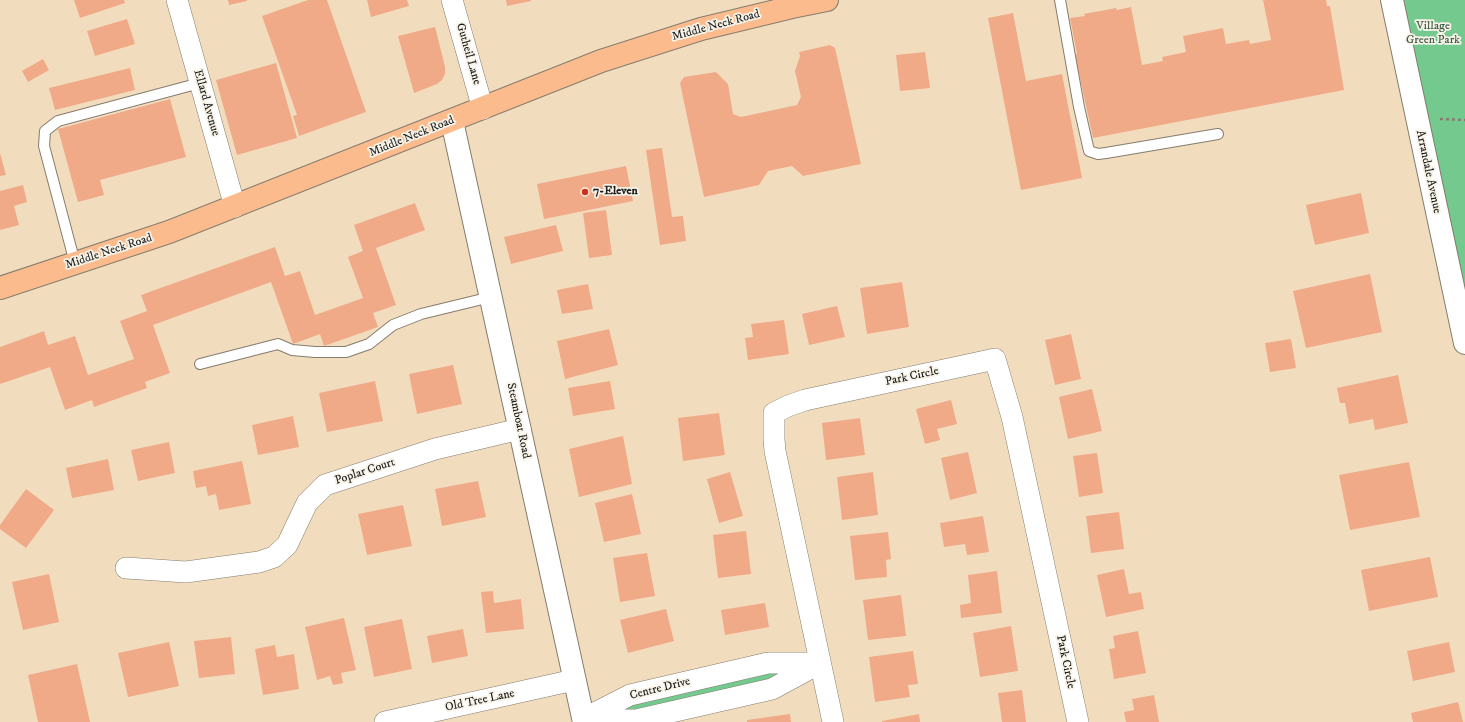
<!DOCTYPE html>
<style>
body{margin:0}
canvas{display:block;background:#f1ddbe}
</style>
<canvas width="1465" height="722"></canvas>
<script>
const ctx = document.querySelector('canvas').getContext('2d');
ctx.lineJoin = 'round';
function fillPath(path, color) {
  ctx.fillStyle = color;
  ctx.fill(path, 'evenodd');
}
function toPath(rows) {
  const path = new Path2D();
  for (const r of rows) {
    path.moveTo(r[0], r[1]);
    for (let i = 2; i < r.length; i += 2) path.lineTo(r[i], r[i + 1]);
  }
  return path;
}
function strokePath(path, color, width, dash) {
  ctx.strokeStyle = color;
  ctx.lineWidth = width;
  ctx.lineCap = dash ? 'butt' : 'round';
  ctx.setLineDash(dash || []);
  ctx.stroke(path);
}
function write(font, color, halo, rows, align = 'center') {
  ctx.font = font + ' "IM FELL DW Pica",serif';
  ctx.lineWidth = 3.5;
  ctx.setLineDash([]);
  ctx.textBaseline = 'middle';
  ctx.strokeStyle = halo;
  ctx.fillStyle = color;
  for (const [text, x, y, turn = 0] of rows) {
    ctx.save();
    ctx.translate(x, y);
    ctx.rotate((+turn || 0) * Math.PI / 180);
    ctx.textAlign = isNaN(turn) ? turn : align;
    if (halo) ctx.strokeText(text, 0, 0);
    ctx.fillText(text, 0, 0);
    ctx.restore();
  }
}
fillPath(toPath([
 [1392,0,1465,0,1465,343],
 [804,666,770,684,634,714,601,715,631,700]
]), '#74ca8e');
fillPath(toPath([
 [74,0,124,0,125,3,80,18],
 [228,0,247,0,247,1,229,5],
 [308,0,327,0,366,112,299,136,293,116,297,115,262,16],
 [367,0,407,0,409,6,371,17],
 [506,0,531,0,531,1,507,6],
 [1263,0,1326,0,1327,6,1330,6,1344,90,1093,138,1075,55,1077,54,1070,18,1085,16,1084,14,1116,8,1117,10,1131,7,1142,65,1163,61,1162,57,1186,52,1183,36,1223,28,1226,44,1249,40,1250,44,1271,40],
 [1013,13,1026,81,1062,74,1082,178,1021,190,988,18],
 [127,19,135,44,95,56,87,31],
 [435,27,445,67,445,74,442,80,437,84,414,93,398,36],
 [830,45,835,48,861,164,803,176,792,166,768,171,759,185,704,197,680,83,684,77,716,72,728,84,733,114,741,117,797,105,801,97,795,71,800,56,799,52],
 [925,52,930,88,900,91,896,55],
 [43,59,49,70,28,82,22,71],
 [276,63,297,138,237,155,216,80],
 [130,68,135,90,55,110,49,88],
 [170,99,186,157,100,180,104,195,78,202,58,129],
 [662,148,672,217,683,216,686,241,660,245,646,150],
 [0,153,6,175,0,176],
 [626,166,633,201,544,219,537,184],
 [23,185,27,202,14,206,19,225,0,230,0,191],
 [1361,193,1369,233,1315,245,1306,205],
 [415,203,425,230,376,248,396,305,373,313,378,327,324,346,320,334,293,344,271,282,153,325,170,373,145,382,147,388,94,407,92,400,65,410,50,367,0,384,0,347,44,331,48,345,75,336,88,375,134,359,120,321,147,311,141,295,275,247,285,276,300,271,315,315,363,298,348,257,363,251,354,225],
 [606,210,612,255,589,258,583,213],
 [556,225,563,251,511,264,504,237],
 [1370,274,1382,332,1306,348,1293,291],
 [902,282,909,327,867,334,860,288],
 [588,284,593,309,562,314,557,290],
 [837,306,845,337,809,345,802,314],
 [784,320,789,354,748,360,745,338,753,337,751,324],
 [609,329,618,365,565,379,557,341],
 [1071,334,1081,379,1055,385,1045,340],
 [1291,339,1296,368,1270,372,1265,343],
 [453,365,462,404,417,414,409,374],
 [1398,375,1408,423,1375,430,1373,419,1349,424,1345,403,1340,403,1337,388],
 [375,381,383,421,327,432,319,393],
 [610,381,615,409,573,416,568,388],
 [1092,389,1102,431,1068,439,1059,397],
 [951,400,957,424,937,429,940,440,925,444,916,409],
 [719,413,725,455,683,461,678,418],
 [293,416,299,447,258,455,252,425],
 [860,418,865,455,826,460,822,423],
 [623,436,632,484,579,497,569,449],
 [169,442,175,473,138,481,131,450],
 [968,452,977,493,950,500,941,458],
 [1097,453,1103,493,1079,497,1073,456],
 [108,459,114,490,72,498,66,468],
 [242,461,251,504,219,510,216,494,208,496,206,486,196,488,193,471],
 [1409,462,1420,517,1350,530,1339,475],
 [730,472,743,516,719,523,707,479],
 [873,472,878,515,842,520,837,477],
 [478,481,486,517,442,526,435,489],
 [26,489,54,510,26,548,0,529,0,525],
 [632,494,641,534,604,542,595,503],
 [403,505,412,546,367,555,358,514],
 [1119,512,1124,549,1091,553,1086,516],
 [983,516,989,552,967,555,965,544,944,547,940,523],
 [746,531,751,574,718,578,713,535],
 [888,532,891,559,886,560,887,577,855,580,850,536],
 [647,553,655,596,620,602,613,558],
 [1430,557,1438,597,1369,611,1361,570],
 [1124,569,1129,594,1141,592,1144,609,1106,617,1097,575],
 [997,571,1002,613,961,618,960,605,971,603,968,575],
 [49,574,59,622,23,630,12,582],
 [493,591,494,603,521,599,524,629,486,633,481,592],
 [901,595,906,636,868,640,863,600],
 [765,603,769,627,725,635,721,610],
 [666,609,674,641,628,653,620,620],
 [344,618,356,670,341,673,343,683,333,685,330,676,317,680,305,627],
 [402,619,412,669,374,677,364,627],
 [1011,626,1018,671,980,677,973,633],
 [463,629,468,656,432,663,427,636],
 [1138,631,1146,673,1114,679,1109,649,1115,648,1113,636],
 [231,637,235,674,199,678,194,641],
 [169,642,179,686,128,697,118,653],
 [1449,642,1455,672,1413,681,1407,651],
 [275,645,277,657,294,654,299,689,263,695,255,649],
 [913,651,918,684,908,685,910,697,875,702,869,657],
 [77,664,90,722,38,722,28,675],
 [1022,690,1026,722,1002,722,998,693],
 [1154,695,1159,722,1126,722,1124,712,1134,710,1132,699],
 [1458,702,1463,722,1413,722,1411,713],
 [790,714,791,722,747,722,747,720],
 [919,714,920,722,882,722,882,721]
]), '#f1aa88');
const service = toPath([
 [1060,0,1079,107,1089,151,1098,154,1106,153,1218,134],
 [75,263,44,146,45,131,58,121,200,83],
 [200,364,278,344,292,350,315,352,346,352,369,344,393,325,421,314,491,297]
]);
const minor = toPath([
 [177,0,235,207],
 [452,0,483,109],
 [126,568,186,572,259,562,274,557,287,545,307,503,325,485,435,449,520,429],
 [768,663,820,663,772,689,636,720,583,719,630,695,768,663],
 [385,722,574,680],
 [833,722,775,451,774,439,774,413,788,406,805,400,995,359,1012,417,1078,722]
]);
const tertiary = toPath([
 [1392,0,1465,343],
 [452,121,584,722]
]);
const primary = toPath([
 [0,288,169,232,601,61,701,29,792,7,827,0]
]);
strokePath(service, '#867c6d', 12);
strokePath(minor, '#867c6d', 22);
strokePath(tertiary, '#867c6d', 24);
strokePath(primary, '#867c6d', 24);
strokePath(toPath([
 [1440,119,1465,120]
]), '#867c6d', 2.5, [3, 3]);
strokePath(service, '#fff', 10);
strokePath(minor, '#fff', 21);
strokePath(tertiary, '#fff', 22);
strokePath(primary, '#fbbb8d', 22);
for (const [x, y, r, color] of [
 [585,192,4,"#c8321e"]
]) {
  const dot = new Path2D();
  dot.arc(x, y, r, 0, 2 * Math.PI);
  ctx.fillStyle = color;
  ctx.fill(dot);
  strokePath(dot, '#f7f3e8', 1.5);
}
write('12px', '#1c1c1c', '#f7f3e8', [
 ["Middle Neck Road",716,26,-15],
 ["Gutheil Lane",468,54,74],
 ["Ellard Avenue",206,103,74],
 ["Middle Neck Road",412,137,-22],
 ["Arrandale Avenue",1428,172,78],
 ["Middle Neck Road",109,252,-18],
 ["Park Circle",912,377,-12],
 ["Steamboat Road",518,421,78],
 ["Poplar Court",365,472,-18],
 ["Park Circle",1065,662,78],
 ["Centre Drive",660,689,-14],
 ["Old Tree Lane",480,701,-12]
]);
write('12px', '#3b5944', '#f7f3e8', [
 ["Village",1433,27],
 ["Green Park",1433,41]
]);
write('bold 12px', '#1c1c1c', '#f7f3e8', [
 ["7-Eleven",593,192]
], 'left');
</script>
